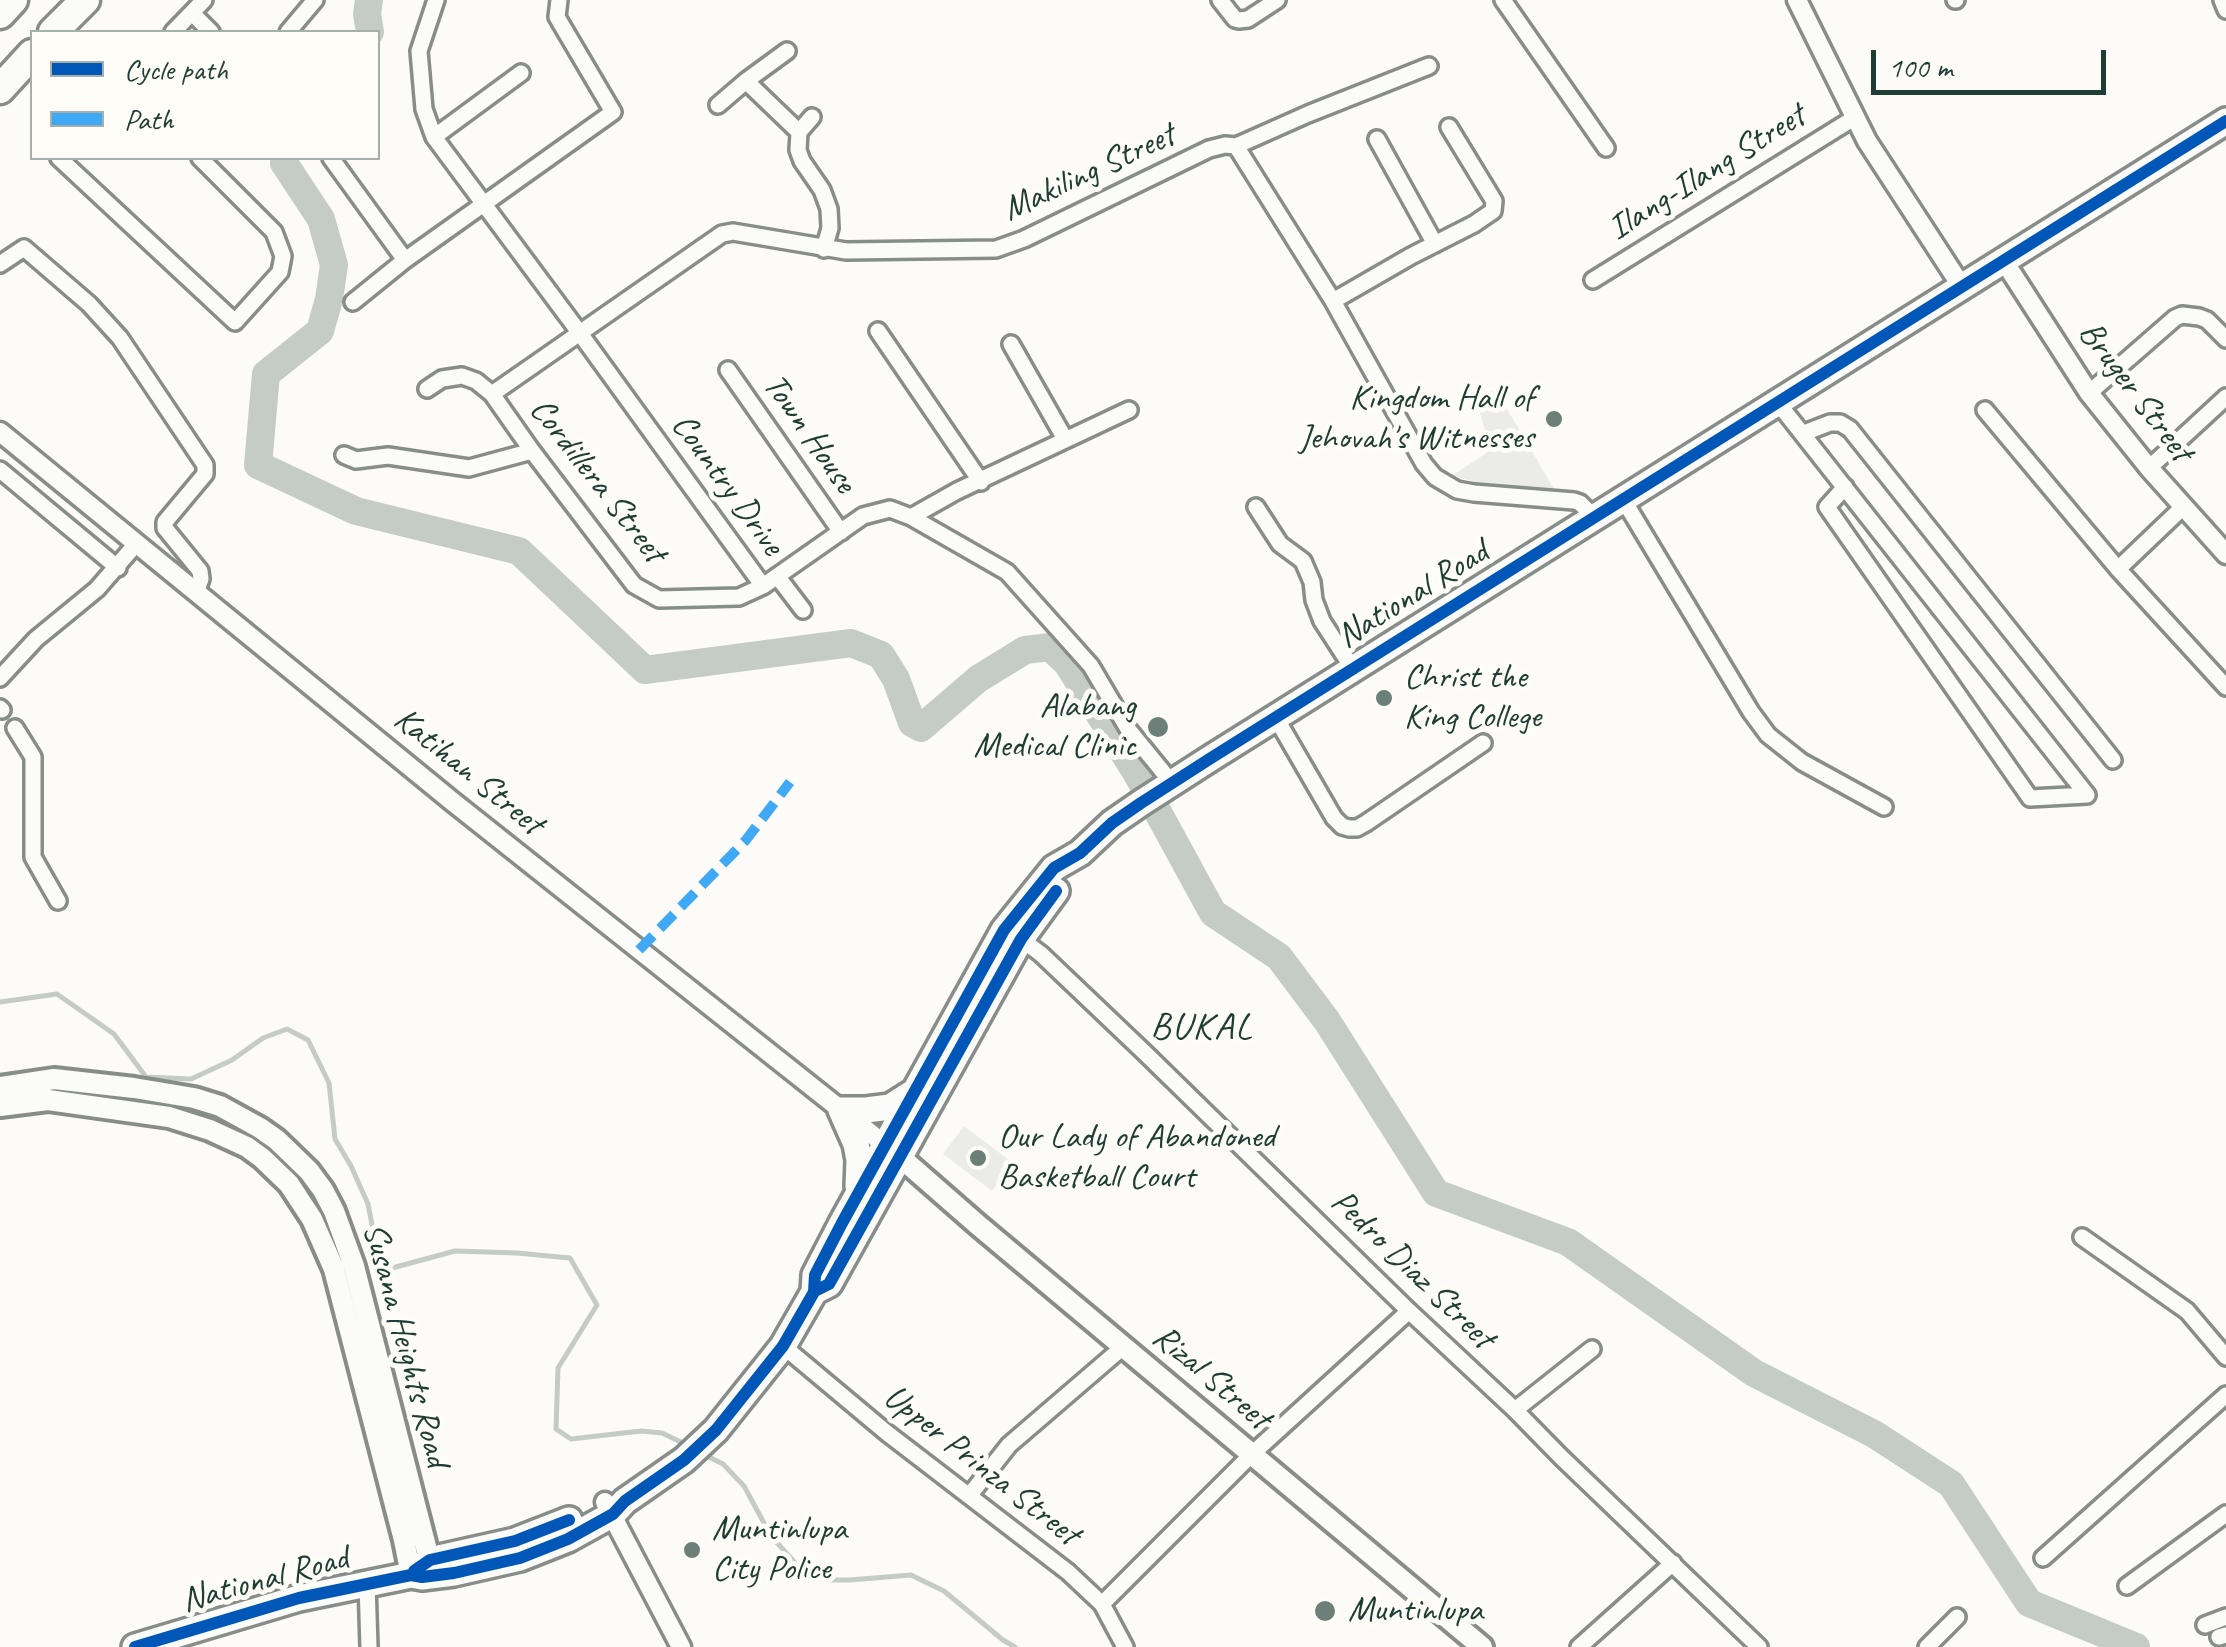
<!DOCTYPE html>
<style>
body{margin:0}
#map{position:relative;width:2226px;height:1647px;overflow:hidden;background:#fcfbf8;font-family:Caveat,sans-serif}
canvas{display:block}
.legend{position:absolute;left:30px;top:30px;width:350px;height:130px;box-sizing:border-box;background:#fdfcf7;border:2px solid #a4b0a9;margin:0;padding:12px 18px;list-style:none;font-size:30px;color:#1f3d34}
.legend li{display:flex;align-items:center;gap:20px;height:50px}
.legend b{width:50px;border:2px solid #a4b0a9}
.scale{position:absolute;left:1871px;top:50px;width:235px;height:45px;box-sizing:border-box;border:5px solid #1f3d34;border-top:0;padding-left:12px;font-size:30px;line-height:35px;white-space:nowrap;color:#1f3d34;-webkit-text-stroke:8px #fdfcf7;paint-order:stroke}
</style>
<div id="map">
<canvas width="2226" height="1647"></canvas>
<ul class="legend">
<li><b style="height:12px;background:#0057b8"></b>Cycle path</li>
<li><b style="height:12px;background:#3fa9f5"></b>Path</li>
</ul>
<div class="scale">100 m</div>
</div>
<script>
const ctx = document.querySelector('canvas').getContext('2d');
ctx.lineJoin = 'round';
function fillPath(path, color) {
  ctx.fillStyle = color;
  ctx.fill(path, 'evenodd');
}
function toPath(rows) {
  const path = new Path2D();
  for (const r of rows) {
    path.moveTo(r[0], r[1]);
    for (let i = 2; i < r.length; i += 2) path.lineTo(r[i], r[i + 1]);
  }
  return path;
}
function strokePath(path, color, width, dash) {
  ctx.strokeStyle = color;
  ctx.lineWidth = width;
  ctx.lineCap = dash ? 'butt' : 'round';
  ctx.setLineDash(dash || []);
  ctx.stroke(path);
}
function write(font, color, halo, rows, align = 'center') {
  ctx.font = font + ' Caveat,sans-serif';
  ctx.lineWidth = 10;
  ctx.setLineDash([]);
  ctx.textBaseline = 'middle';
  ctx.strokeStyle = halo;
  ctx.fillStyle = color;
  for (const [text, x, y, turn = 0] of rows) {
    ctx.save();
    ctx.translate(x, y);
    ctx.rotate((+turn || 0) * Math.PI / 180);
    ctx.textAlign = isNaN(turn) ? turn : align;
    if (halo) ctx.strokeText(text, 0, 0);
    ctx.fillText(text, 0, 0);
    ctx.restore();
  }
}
fillPath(toPath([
 [1496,390,1557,494,1477,483,1453,475,1491,450,1475,397],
 [964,1126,1013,1163,992,1191,943,1154]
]), '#ebece8');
strokePath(toPath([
 [0,1002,57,994,114,1034,146,1077,191,1079,232,1060,263,1038,287,1029,308,1040,329,1083,335,1139,351,1166,368,1204,381,1271,455,1251,517,1253,570,1258,597,1305,558,1368,556,1429,571,1439,641,1431,662,1433,687,1445],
 [701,1453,723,1464,744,1486,771,1536,806,1575,829,1580,850,1580,911,1575,944,1591,1003,1640,1015,1647]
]), '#c5ccc6', 5);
strokePath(toPath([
 [369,0,367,14,370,32],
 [285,158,284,163,321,219,334,265,329,299,320,331,266,374,258,465,356,511,519,551,645,670,851,643,881,655,896,679,912,723,921,728,978,679,1025,650,1050,647,1067,663,1136,772,1213,913,1279,957,1327,1021,1436,1193,1568,1242,1754,1373,1874,1434,1951,1484,2029,1603,2136,1647]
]), '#c5ccc6', 28);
const minor = toPath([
 [436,0,419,51,424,109,434,137,579,332,763,586],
 [1220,0,1235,19,1239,20,1248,19,1277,0],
 [1503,0,1606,148],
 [1955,0,1956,0],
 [2222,0,2226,10],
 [192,13,211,32],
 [173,32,204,0],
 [288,32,315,0],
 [787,51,746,81,799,132],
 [718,105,746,81],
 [812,117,799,132,798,150,802,161,822,190,829,209,830,228,824,249],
 [434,137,521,73],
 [1377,139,1435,244],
 [1236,146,1333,301,1424,464,1435,477,1457,490,1474,493,1574,501,1580,503,1594,517],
 [59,158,235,322,280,272,283,256,274,232,200,158],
 [331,158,405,260],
 [0,264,24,248,89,304,120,338,205,465,205,474,165,522,165,528,200,571,201,579,196,593],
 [1593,280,1854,118],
 [1333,301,1411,256,1474,224,1493,211,1494,201,1449,127],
 [353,302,405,260,613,112,557,17,559,0],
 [878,331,981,482],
 [1011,344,1065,439],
 [728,370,841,532],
 [427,389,442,379,462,376,476,381,492,394],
 [2089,393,2175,318,2182,315,2199,317,2207,320,2226,339],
 [1778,403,2087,795],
 [1985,410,2118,569,2226,687],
 [1804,433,1830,423,1840,423,1850,429,2113,760],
 [344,455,356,460,388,456,469,468,532,451],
 [2149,468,2226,397],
 [0,470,118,568],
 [1845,487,1827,507,2030,798,2087,795],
 [1623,499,1751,712,1768,735,1802,762,1884,807],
 [1256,507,1280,544,1303,561,1312,582,1314,600,1322,621,1353,669],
 [911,517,957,491,1129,410],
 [2118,569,2183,507],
 [777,576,803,610],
 [0,678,36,639,97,589,136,544],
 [0,708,2,710],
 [1276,718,1334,818,1342,826,1349,828,1357,828,1366,823,1483,743],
 [15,728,33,757,33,857,58,901],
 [1172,783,1128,729,1091,666,1007,572,911,517,890,509,863,516,763,586,739,597,659,599,634,585,532,451,492,394,722,234,733,232,846,251,996,249,1024,239,1209,149,1225,145,1236,146,1308,114,1429,66],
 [1021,939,1041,954,1145,1053,1409,1311,1515,1410,1561,1457,1759,1647],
 [2082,1237,2187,1311,2226,1357],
 [783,1346,887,1433,1068,1572,1102,1604,1125,1647],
 [1515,1410,1592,1349],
 [969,1496,1009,1445,1123,1347],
 [2043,1558,2226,1395],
 [367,1583,369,1647],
 [2127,1586,2226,1514],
 [1102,1604,1252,1454,1409,1311],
 [2205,1625,2226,1617],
 [2219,1637,2226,1635],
 [1579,1647,1673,1563],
 [1927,1647,1957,1617]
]);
const tertiary = toPath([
 [1797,0,1867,141,1962,287],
 [2004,261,2089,393,2149,468,2226,554],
 [0,432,453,802,884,1144],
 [605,1502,681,1647]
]);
const secondary = toPath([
 [0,1087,54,1079,134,1088,194,1098,220,1106,260,1128,277,1140,309,1171,323,1190,334,1211,354,1266,433,1574],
 [0,1106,48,1100,169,1117,210,1130,247,1147,262,1158,289,1184,312,1219,334,1269,404,1540,411,1575],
 [891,1149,978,1225,1482,1647]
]);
const trunk = toPath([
 [858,1186,859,1160,856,1144,841,1110,866,1110,890,1107,912,1093],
 [815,1291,829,1284,1021,939,1056,891],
 [414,1571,430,1560,515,1541,569,1520],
 [135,1647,299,1598,411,1575,422,1577,454,1573,520,1558,568,1539,613,1514,625,1501,684,1460,716,1430,783,1346,814,1292,815,1275,842,1223,1004,930,1054,868,1080,853,1112,823,1141,803,1211,758,2226,121]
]);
const motorway = toPath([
 [0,14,13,0],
 [53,32,85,0],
 [0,89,32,54]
]);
strokePath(minor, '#888d8a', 22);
strokePath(tertiary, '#888d8a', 25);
strokePath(secondary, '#888d8a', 28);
strokePath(trunk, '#888d8a', 32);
strokePath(motorway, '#888d8a', 35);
strokePath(minor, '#fbfbf9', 15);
strokePath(tertiary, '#fbfbf9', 18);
strokePath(secondary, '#fbfbf9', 20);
strokePath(trunk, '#fbfbf9', 25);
strokePath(motorway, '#fbfbf9', 28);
strokePath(toPath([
 [639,950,746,840,790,782]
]), '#3fa9f5', 10, [20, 10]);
strokePath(toPath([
 [815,1291,829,1284,1021,939,1056,891],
 [414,1571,430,1560,515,1541,569,1520],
 [135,1647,299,1598,411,1575,422,1577,454,1573,520,1558,568,1539,613,1514,625,1501,684,1460,716,1430,783,1346,814,1292,815,1275,842,1223,1004,930,1054,868,1080,853,1112,823,1141,803,1211,758,2226,121]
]), '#0057b8', 12);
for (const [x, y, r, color] of [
 [1554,419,10,"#6c8079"],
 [1384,698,10,"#6c8079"],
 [1158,727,12,"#6c8079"],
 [978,1158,10,"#6c8079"],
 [692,1550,10,"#6c8079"],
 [1325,1611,12,"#6c8079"]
]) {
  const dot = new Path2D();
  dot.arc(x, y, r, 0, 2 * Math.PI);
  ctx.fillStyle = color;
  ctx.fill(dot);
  strokePath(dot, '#fdfcf7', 4);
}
write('35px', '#1f3d34', '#fdfcf7', [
 ["Makiling Street",1089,173,-25],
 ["Ilang-Ilang Street",1707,173,-32],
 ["Bruger Street",2135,392,53],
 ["Town House",809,434,55],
 ["Cordillera Street",597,481,52],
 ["Country Drive",727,485,54],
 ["National Road",1413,595,-32],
 ["Katihan Street",468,772,39],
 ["Pedro Diaz Street",1412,1270,44],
 ["Susana Heights Road",405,1345,75],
 ["Rizal Street",1211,1378,40],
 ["Upper Prinza Street",981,1466,38],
 ["National Road",265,1580,-15]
]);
write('35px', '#1f3d34', '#fdfcf7', [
 ["Kingdom Hall of",1534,399,"right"],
 ["Jehovah's Witnesses",1534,439,"right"],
 ["Christ the",1404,678],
 ["King College",1404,718],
 ["Alabang",1136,707,"right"],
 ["Medical Clinic",1136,747,"right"],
 ["Our Lady of Abandoned",998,1138],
 ["Basketball Court",998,1178],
 ["Muntinlupa",712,1530],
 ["City Police",712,1570],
 ["Muntinlupa",1348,1611]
], 'left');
ctx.letterSpacing = '2.5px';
write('38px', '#1f3d34', '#fdfcf7', [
 ["BUKAL",1202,1028]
]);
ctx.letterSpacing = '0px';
</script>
